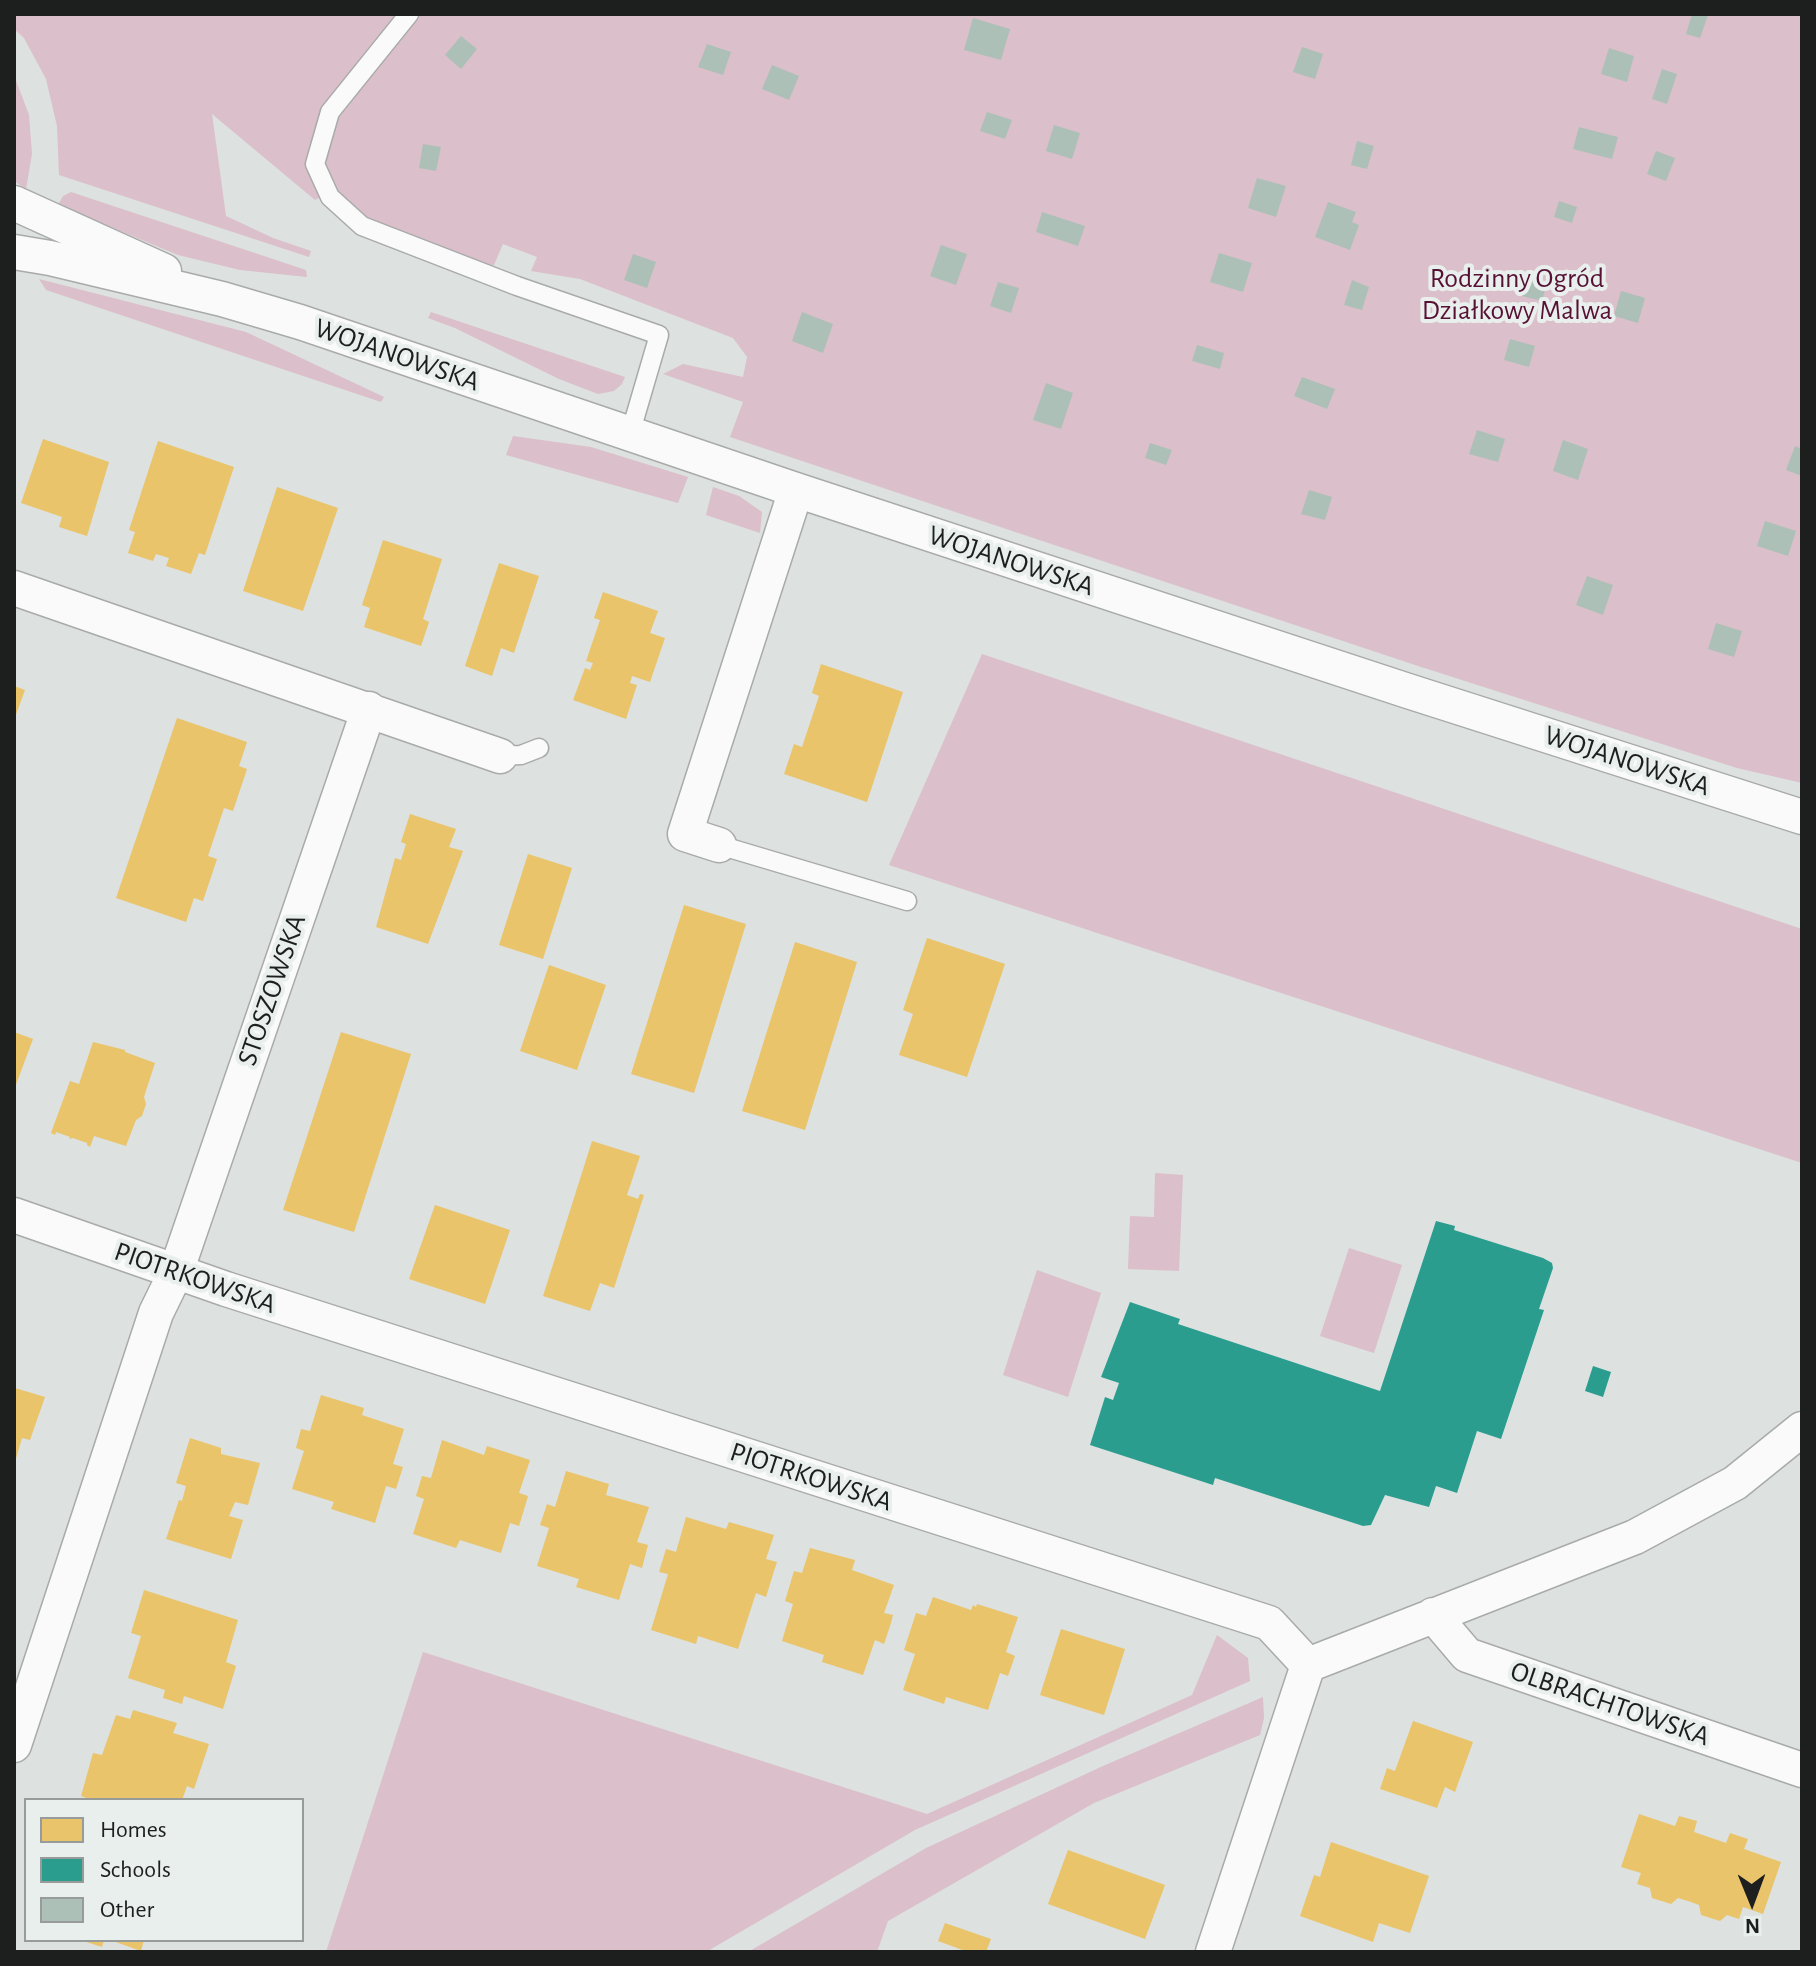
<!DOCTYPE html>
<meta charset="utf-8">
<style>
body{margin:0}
#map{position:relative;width:1816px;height:1966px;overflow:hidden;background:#dde1df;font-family:"Alegreya Sans",sans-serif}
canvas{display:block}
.frame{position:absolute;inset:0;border:16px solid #1d1f1e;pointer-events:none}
.legend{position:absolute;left:24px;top:1798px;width:280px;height:144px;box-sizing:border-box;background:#e9efec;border:2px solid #979c9a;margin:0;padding:10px 14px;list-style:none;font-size:24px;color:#1d1f1e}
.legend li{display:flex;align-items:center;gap:16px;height:40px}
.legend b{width:40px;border:2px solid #979c9a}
.north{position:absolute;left:1712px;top:1862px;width:80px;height:80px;-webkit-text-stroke:6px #e9efec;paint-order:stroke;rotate:179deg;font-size:22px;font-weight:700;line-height:32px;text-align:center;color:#1d1f1e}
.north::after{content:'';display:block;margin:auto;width:28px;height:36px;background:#1d1f1e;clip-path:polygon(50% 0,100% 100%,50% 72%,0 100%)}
</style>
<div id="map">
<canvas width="1816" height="1966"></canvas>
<div class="frame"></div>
<ul class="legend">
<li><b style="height:22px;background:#e9c46a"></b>Homes</li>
<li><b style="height:22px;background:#2a9d8f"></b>Schools</li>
<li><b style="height:22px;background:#adc0b7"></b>Other</li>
</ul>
<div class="north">N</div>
</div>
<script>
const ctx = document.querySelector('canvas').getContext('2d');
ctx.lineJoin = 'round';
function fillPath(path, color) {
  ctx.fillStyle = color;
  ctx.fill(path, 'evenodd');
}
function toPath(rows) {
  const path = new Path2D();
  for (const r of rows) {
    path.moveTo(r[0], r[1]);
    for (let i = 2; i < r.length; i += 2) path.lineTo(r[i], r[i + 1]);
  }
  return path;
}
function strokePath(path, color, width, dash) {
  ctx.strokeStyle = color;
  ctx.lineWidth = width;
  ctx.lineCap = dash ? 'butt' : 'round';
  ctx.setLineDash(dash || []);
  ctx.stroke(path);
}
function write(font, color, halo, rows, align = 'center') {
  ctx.font = font + ' "Alegreya Sans",sans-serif';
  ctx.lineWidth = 8;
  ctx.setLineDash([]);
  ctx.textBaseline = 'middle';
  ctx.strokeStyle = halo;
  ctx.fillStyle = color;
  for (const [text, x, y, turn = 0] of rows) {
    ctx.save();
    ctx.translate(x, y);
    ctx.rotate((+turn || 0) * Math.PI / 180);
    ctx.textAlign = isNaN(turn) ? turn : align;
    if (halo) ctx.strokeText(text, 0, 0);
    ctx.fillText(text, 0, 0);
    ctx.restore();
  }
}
fillPath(toPath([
 [14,14,1802,14,1802,783,1737,768,1415,665,730,437,743,402,663,374,683,364,743,377,747,357,733,338,580,279,531,271,537,257,503,244,494,265,430,262,397,250,331,191,315,200,212,114,226,216,273,238,311,251,309,257,59,175,57,126,46,79,24,38,14,29],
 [14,75,29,115,32,154,26,189,14,181],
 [71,192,306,270,307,277,240,270,178,255,58,205,63,196],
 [39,279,246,332,384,397,381,402,46,290],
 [431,312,625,377,622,384,614,391,598,394,559,379,455,328,428,318],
 [513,436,591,447,688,477,678,503,506,455],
 [713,487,739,496,762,512,760,533,706,515],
 [982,654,1802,929,1802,1163,889,865],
 [1155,1173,1183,1175,1179,1271,1128,1269,1130,1216,1154,1217],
 [1349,1248,1402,1265,1374,1353,1320,1336],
 [1037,1270,1101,1293,1068,1397,1003,1375],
 [1217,1635,1248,1658,1250,1681,915,1830,706,1952,326,1952,423,1652,927,1814,1192,1695],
 [1263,1697,1264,1718,1260,1735,1094,1803,888,1921,877,1952,748,1952,926,1848,1103,1766]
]), '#dbbfca');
fillPath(toPath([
 [43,439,109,462,87,536,59,527,62,517,21,503],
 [158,441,234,467,205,555,199,553,191,574,166,566,169,558,156,554,153,561,128,553,135,532,129,530],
 [277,487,338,508,303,611,243,591],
 [383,540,442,559,423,619,429,622,421,646,364,627,370,608,362,605],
 [499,563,539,576,514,653,501,648,492,676,465,666],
 [603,592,658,611,650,633,665,638,650,682,632,676,630,683,637,685,626,719,573,700,585,668,590,670,593,663,586,661,600,620,594,618],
 [821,664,903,692,867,802,784,774,794,744,802,747,819,696,812,693],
 [14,686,25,690,14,720],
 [177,718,247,742,239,766,247,769,233,811,224,808,208,856,217,859,203,901,194,898,186,922,116,898],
 [410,814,456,829,449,847,463,851,428,944,376,927,395,858,401,860,406,844,401,842],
 [528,854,572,868,543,959,499,945],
 [684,905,746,924,694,1093,631,1074],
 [927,938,1005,964,967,1077,899,1055,913,1014,903,1010],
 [795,942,857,962,805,1130,742,1111],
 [549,965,606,985,577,1070,520,1051],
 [14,1032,33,1039,14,1090],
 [341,1032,411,1054,354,1232,283,1210],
 [93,1042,125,1050,125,1052,155,1063,144,1097,146,1104,142,1116,136,1120,126,1146,94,1136,90,1147,87,1145,87,1143,73,1138,69,1139,70,1137,56,1132,55,1135,51,1133,70,1081,79,1084],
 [592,1141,640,1156,627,1195,638,1199,640,1194,644,1195,614,1288,600,1283,590,1311,543,1296],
 [435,1205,510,1230,485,1304,409,1279],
 [15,1388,45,1397,30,1440,22,1438,15,1462],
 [321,1395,364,1408,362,1415,404,1429,393,1464,403,1467,396,1489,386,1486,375,1523,331,1509,334,1502,292,1489,304,1451,296,1448,301,1429,310,1431],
 [190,1438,221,1448,221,1454,260,1463,248,1505,235,1502,229,1516,243,1520,231,1559,166,1539,179,1500,182,1501,186,1486,176,1483],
 [442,1440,484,1455,487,1446,530,1460,519,1493,528,1496,526,1503,519,1526,510,1523,501,1553,460,1540,456,1548,413,1534,424,1499,416,1496,422,1476,431,1478],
 [566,1471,609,1484,606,1495,649,1507,637,1542,648,1545,642,1568,630,1564,619,1600,576,1587,579,1579,537,1566,549,1528,540,1525,547,1504,555,1507],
 [686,1517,726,1529,729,1522,774,1535,766,1559,777,1562,774,1571,766,1597,756,1593,738,1649,698,1636,696,1644,651,1630,668,1574,659,1572,666,1549,676,1552],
 [810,1548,855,1560,852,1570,894,1585,884,1613,893,1615,891,1623,884,1644,875,1640,863,1675,822,1662,824,1655,782,1641,793,1604,785,1601,794,1571,802,1573],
 [144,1590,238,1620,226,1662,236,1666,223,1709,184,1696,182,1704,163,1698,165,1690,128,1678,141,1636,131,1633],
 [933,1597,971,1610,973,1605,976,1607,977,1604,1018,1617,1006,1652,1015,1656,1008,1676,1000,1673,988,1710,946,1697,944,1704,903,1690,915,1654,904,1650,916,1613,926,1616],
 [1061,1629,1125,1649,1104,1715,1040,1695],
 [133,1710,177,1723,173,1733,209,1744,194,1789,187,1786,182,1800,92,1800,81,1796,93,1753,102,1755,116,1715,130,1719],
 [1413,1721,1473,1742,1455,1792,1445,1787,1437,1808,1380,1789,1387,1768,1395,1771],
 [1639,1814,1675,1826,1679,1816,1697,1821,1694,1832,1726,1843,1730,1833,1748,1839,1744,1849,1781,1862,1763,1914,1743,1907,1739,1919,1727,1915,1720,1921,1701,1915,1699,1905,1688,1901,1678,1898,1671,1904,1652,1898,1650,1888,1637,1884,1641,1873,1621,1867],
 [1331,1842,1429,1876,1410,1933,1379,1923,1373,1942,1300,1916,1314,1875,1320,1877],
 [1068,1850,1165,1885,1145,1939,1048,1904],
 [945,1923,991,1939,986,1952,968,1952,938,1941],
 [80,1940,104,1940,102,1947],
 [110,1940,144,1940,141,1951]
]), '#e9c46a');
fillPath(toPath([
 [1436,1221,1455,1226,1454,1230,1543,1258,1552,1263,1553,1268,1539,1309,1544,1310,1501,1439,1477,1431,1457,1493,1436,1486,1429,1507,1385,1495,1371,1525,1363,1526,1215,1478,1213,1485,1090,1445,1105,1397,1113,1400,1119,1383,1101,1377,1130,1302,1180,1319,1178,1324,1380,1391],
 [1593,1366,1611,1372,1603,1397,1585,1391]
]), '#2a9d8f');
fillPath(toPath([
 [1692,14,1708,15,1700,38,1686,34],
 [973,18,1010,29,1001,60,964,50],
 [461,36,477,49,461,69,445,55],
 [707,44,731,52,723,75,698,67],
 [1302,47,1323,54,1315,79,1293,72],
 [1609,48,1634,56,1627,82,1601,74],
 [772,65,799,76,789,100,762,89],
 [1662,69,1677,74,1667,104,1652,99],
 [987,112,1012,120,1005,139,980,131],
 [1054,125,1080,133,1072,159,1046,151],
 [1579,127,1618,137,1612,159,1573,149],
 [1357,141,1374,146,1367,169,1351,165],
 [423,144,441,147,436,171,419,168],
 [1656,151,1675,158,1666,181,1647,174],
 [1257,178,1286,186,1276,217,1248,208],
 [1559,201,1577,207,1572,223,1554,217],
 [1328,202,1356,212,1352,222,1359,225,1350,250,1315,237],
 [1042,212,1085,226,1078,246,1036,232],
 [941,245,967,254,956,285,930,276],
 [1219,253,1252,263,1243,292,1210,282],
 [633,254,656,262,647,288,624,280],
 [1352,280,1369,287,1362,310,1344,305],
 [1527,280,1546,286,1542,301,1522,296],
 [998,282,1019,288,1011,313,990,306],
 [1621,291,1645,298,1638,323,1614,316],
 [802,312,833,324,823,353,792,341],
 [1510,339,1535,346,1529,367,1504,360],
 [1197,345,1224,353,1220,369,1192,361],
 [1302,377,1335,389,1327,409,1294,396],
 [1046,383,1073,393,1061,429,1033,420],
 [1477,430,1505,439,1498,462,1469,454],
 [1563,440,1588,449,1578,480,1553,471],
 [1150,443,1172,450,1166,465,1145,458],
 [1795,446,1802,449,1802,476,1786,470],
 [1309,490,1332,497,1325,520,1301,514],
 [1765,521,1796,531,1788,556,1757,546],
 [1587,576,1613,585,1603,615,1576,605],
 [1716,623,1742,631,1734,657,1708,649]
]), '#adc0b7');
const lane = toPath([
 [409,14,330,112,315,164,330,197,362,226,517,286,659,335,630,434],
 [500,756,521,755,539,748],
 [719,845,907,901]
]);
const street = toPath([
 [14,203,164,271],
 [14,252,50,258,222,299,300,322,796,490,1408,691,1802,817],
 [14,588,500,756],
 [719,845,685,834,796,490],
 [14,1215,226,1289,1269,1623,1308,1665],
 [1433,1615,1467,1655,1802,1770],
 [1308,1665,1635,1537,1735,1483,1802,1429],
 [14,1745,156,1313,176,1272,369,709],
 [1213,1952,1308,1665]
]);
strokePath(lane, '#a8aba9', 21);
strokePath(street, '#a8aba9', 37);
strokePath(lane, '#fafafa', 18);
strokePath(street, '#fafafa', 34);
write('28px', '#571135', '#e9efec', [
 ["Rodzinny Ogród",1517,279],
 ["Działkowy Malwa",1517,311]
]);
write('28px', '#1d1f1e', '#e9efec', [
 ["WOJANOWSKA",397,355,19],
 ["WOJANOWSKA",1011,561,18],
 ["WOJANOWSKA",1627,761,18],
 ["STOSZOWSKA",272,990,-71],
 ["PIOTRKOWSKA",195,1278,19],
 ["PIOTRKOWSKA",811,1477,18],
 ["OLBRACHTOWSKA",1610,1704,19]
]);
</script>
